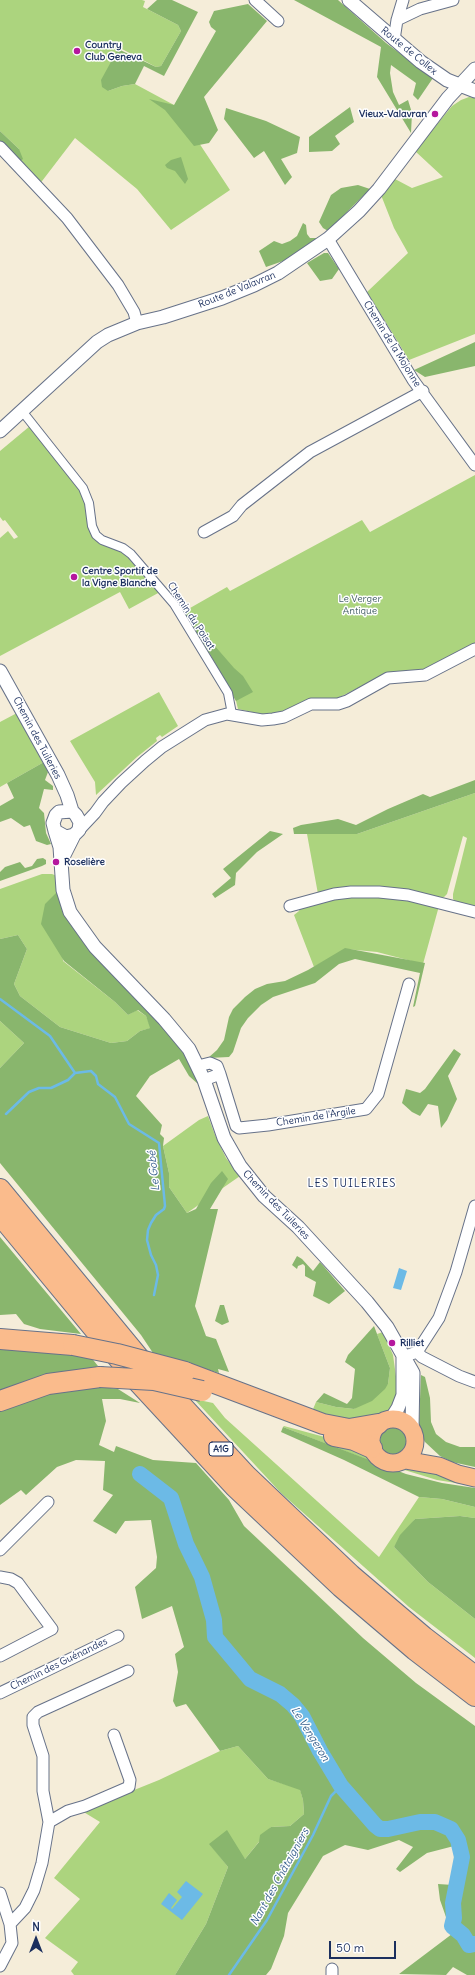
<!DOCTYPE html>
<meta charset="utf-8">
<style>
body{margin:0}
#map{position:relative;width:475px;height:1975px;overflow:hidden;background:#f5edd9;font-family:Delius,sans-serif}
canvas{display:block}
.north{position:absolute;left:16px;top:1919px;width:40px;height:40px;-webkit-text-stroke:3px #fff;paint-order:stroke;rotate:0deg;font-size:11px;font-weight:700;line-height:16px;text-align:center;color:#1b2f5e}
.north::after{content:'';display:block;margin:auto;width:14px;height:18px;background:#1b2f5e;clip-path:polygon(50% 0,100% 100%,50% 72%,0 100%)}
.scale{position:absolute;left:329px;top:1941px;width:67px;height:18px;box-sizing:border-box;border:2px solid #1b2f5e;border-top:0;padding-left:5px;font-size:12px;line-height:14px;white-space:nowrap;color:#1b2f5e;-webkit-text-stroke:3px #fff;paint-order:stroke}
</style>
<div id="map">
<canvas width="475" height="1975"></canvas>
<div class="north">N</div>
<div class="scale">50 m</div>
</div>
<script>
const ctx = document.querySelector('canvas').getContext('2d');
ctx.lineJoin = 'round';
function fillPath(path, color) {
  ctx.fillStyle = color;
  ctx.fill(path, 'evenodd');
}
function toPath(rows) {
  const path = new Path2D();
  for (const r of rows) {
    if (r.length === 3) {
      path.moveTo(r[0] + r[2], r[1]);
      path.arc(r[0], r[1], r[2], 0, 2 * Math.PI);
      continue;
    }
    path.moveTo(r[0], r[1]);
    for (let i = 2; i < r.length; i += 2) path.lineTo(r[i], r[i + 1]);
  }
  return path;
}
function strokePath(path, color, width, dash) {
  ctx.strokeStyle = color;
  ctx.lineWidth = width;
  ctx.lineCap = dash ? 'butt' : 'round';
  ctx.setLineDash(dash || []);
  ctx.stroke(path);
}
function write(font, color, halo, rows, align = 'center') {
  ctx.font = font + ' Delius,sans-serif';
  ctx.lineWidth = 3;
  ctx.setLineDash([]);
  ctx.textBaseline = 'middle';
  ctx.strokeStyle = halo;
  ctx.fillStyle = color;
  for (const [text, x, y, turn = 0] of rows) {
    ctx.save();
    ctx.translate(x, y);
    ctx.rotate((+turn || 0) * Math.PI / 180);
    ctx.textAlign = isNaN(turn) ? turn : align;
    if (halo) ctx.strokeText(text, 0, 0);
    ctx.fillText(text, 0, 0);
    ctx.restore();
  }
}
fillPath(toPath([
 [0,0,142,0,145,1,143,7,178,25,181,31,161,66,156,67,122,49,108,91,122,86,135,84,174,105,230,190,171,230,137,189,75,138,39,185,19,162,19,149,0,131],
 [469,97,475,98,475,334,409,360,367,292,408,253,394,228,381,195,395,179,412,188,443,177,415,151,452,106,461,100],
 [30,426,80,490,85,500,89,526,117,549,128,555,160,592,129,609,120,592,0,656,0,538,8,531,14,539,18,537,5,520,3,521,0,517,0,451],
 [475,475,475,644,428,669,417,672,390,672,336,699,309,699,283,712,266,715,238,709,236,701,210,654,183,612,227,587,230,591,362,520,370,532],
 [159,692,178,726,162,737,160,735,156,738,157,741,137,757,96,795,95,782,70,741],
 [17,713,44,762,0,787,0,722],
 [475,793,475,907,456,902,453,899,453,894,467,838,463,836,447,894,444,897,318,894,307,834,357,834],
 [42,874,52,874,57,876,63,961,115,1002,128,1015,137,1010,146,1016,151,1028,140,1031,127,1041,111,1043,60,1027,20,996,14,984,27,949,18,935,0,939,0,889],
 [393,896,439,906,423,964,377,952,346,949,314,967,294,915,299,911,300,906,342,897],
 [0,1021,24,1043,0,1068],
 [208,1116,215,1135,226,1158,240,1176,187,1213,169,1187,169,1173,163,1146,199,1120],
 [383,1332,393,1355,399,1398,387,1414,366,1423,311,1414,316,1402,336,1407,354,1409,388,1384,390,1368,377,1334],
 [194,1399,213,1403,225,1418,379,1557,419,1497,442,1499,475,1507,475,1518,460,1516,415,1519,394,1547,428,1582,475,1619,475,1658,409,1607,281,1493],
 [393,1441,18],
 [284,1426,332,1439,366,1451,381,1465,283,1427],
 [406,1464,475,1486,437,1480,398,1468,398,1466],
 [238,1746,268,1779,300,1789,303,1800,304,1814,290,1826,271,1827,245,1859,210,1844,228,1867,206,1924,175,1975,74,1975,71,1971,78,1962,45,1938,80,1899,54,1878,100,1822,82,1811,159,1780,220,1751]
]), '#acd47e');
fillPath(toPath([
 [157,0,172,0,198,12,164,76,144,66,135,84,122,86,108,91,102,87,101,80,118,49,156,67,161,66,181,31,178,25,147,9],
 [294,0,338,0,386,43,433,78,418,100,413,95,416,83,391,65,390,73,393,92,399,105,408,100,412,113,411,133,377,77,381,47],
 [248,4,267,21,204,97,218,130,209,143,194,146,165,110,149,99,174,105,216,31,211,27,209,22,214,11],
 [350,107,354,122,335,136,340,144,332,151,309,152,309,137],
 [226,108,266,121,300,137,297,153,281,159,292,177,285,185,264,151,254,158,224,119],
 [0,131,19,149,23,159,19,162,0,142],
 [181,157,188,179,185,184,175,171,167,168,165,165,171,160],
 [358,185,370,189,328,231,323,228,319,222,331,195,341,188],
 [303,223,306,225,307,234,310,238,318,238,286,260,266,267,259,251,274,241,282,244,290,241,297,236],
 [324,253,328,253,339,269,332,279,320,281,307,263],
 [475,342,475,366,425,377,414,370],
 [171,588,201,630,234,668,243,676,253,692,236,701,210,654,169,589],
 [44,762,48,772,45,780,53,786,53,790,44,789,39,808,44,813,46,833,51,844,47,845,36,841,30,825,24,827,11,818,0,822,0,806,14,798,7,783],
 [475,780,475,793,357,834,294,834,293,828,301,825,338,819,356,825,388,809,423,794,430,797],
 [270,831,283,834,257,852,236,873,235,885,215,898,212,894,231,878,223,869],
 [43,858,46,860,46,864,42,866,0,881,0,872,5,867,20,862,25,868,32,866,37,859],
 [58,891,187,1054,198,1084,189,1076,179,1059,150,1076,136,1096,162,1125,160,1134,164,1138,163,1146,169,1173,169,1187,187,1213,196,1209,211,1183,222,1171,228,1179,210,1209,218,1209,195,1306,206,1336,216,1339,229,1372,218,1369,219,1373,153,1353,141,1335,0,1163,0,1068,24,1043,0,1021,0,939,18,935,27,949,14,984,20,996,60,1027,111,1043,127,1041,140,1031,150,1028,146,1016,138,1010,128,1015,115,1002,64,961,41,924,45,904],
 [345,948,425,963,415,1006,413,1007,420,973,355,959,339,964,315,983,273,997,261,1005,248,1018,241,1028,233,1052,229,1057,208,1058,217,1050,224,1040,229,1017,233,1009,245,997,255,989,267,984,285,981,308,970],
 [454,1049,461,1054,448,1076,457,1099,447,1120,441,1128,438,1106,428,1104,420,1116,412,1112,402,1103,406,1089,420,1093,425,1089],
 [0,1237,81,1334,40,1329,24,1324,16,1314,0,1315],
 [297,1256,302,1259,313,1271,320,1262,345,1291,329,1304,313,1296,316,1282,305,1276,305,1266,303,1264,298,1266,297,1269,292,1265],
 [220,1305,224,1305,229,1322,222,1325,215,1321],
 [374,1326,390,1368,388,1384,385,1389,372,1401,354,1409,336,1407,316,1402,324,1393,347,1404,352,1398,355,1369,345,1362,348,1355],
 [0,1346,90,1356,98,1366,88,1371,0,1393],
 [421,1375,425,1377,430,1398,431,1422,436,1434,446,1442,460,1447,475,1447,475,1467,452,1462,440,1456,425,1442,420,1433,419,1423],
 [95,1386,118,1389,140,1403,120,1399,102,1399,106,1421,99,1445,114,1452,116,1446,153,1460,196,1463,229,1500,244,1526,363,1638,416,1683,475,1726,475,1975,467,1975,453,1967,446,1975,399,1974,452,1934,440,1900,438,1884,453,1885,458,1862,454,1846,427,1853,400,1872,396,1869,413,1847,399,1840,368,1850,345,1845,323,1856,288,1913,284,1936,271,1969,266,1975,175,1975,206,1924,228,1867,209,1844,227,1830,245,1859,259,1842,260,1835,271,1827,290,1826,304,1814,303,1800,300,1790,268,1779,238,1746,220,1751,186,1704,176,1707,173,1701,178,1672,175,1654,184,1647,172,1606,142,1619,135,1587,156,1568,157,1557,151,1520,125,1521,116,1534,93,1521,113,1495,103,1490,105,1461,76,1460,57,1467,26,1495,21,1490,0,1505,0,1409,50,1392],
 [283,1427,406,1474,442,1483,475,1488,475,1507,442,1499,419,1497,344,1460,281,1432],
 [393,1441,13],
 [460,1516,475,1518,475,1619,428,1582,394,1547,400,1535,415,1519]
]), '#89b66d');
fillPath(toPath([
 [399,1268,407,1271,401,1290,393,1288],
 [186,1881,203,1894,182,1920,161,1904,169,1893,177,1900,171,1908,172,1909,182,1897,177,1892]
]), '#6cbae6');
strokePath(toPath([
 [0,999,50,1036,75,1073],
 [6,1114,29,1092,39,1088,51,1088,68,1080,75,1073,91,1071,96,1076,98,1084,115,1097,129,1124,159,1143,165,1206,164,1209,156,1215,151,1223,148,1230,147,1240,151,1255,156,1265,158,1275,154,1295],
 [229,1975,267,1920,313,1835,331,1796,341,1786]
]), '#6cbae6', 2.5);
strokePath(toPath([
 [140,1474,171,1498,186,1544,202,1577,214,1620,215,1637,250,1679,280,1694,293,1705,302,1716,320,1751,341,1786,375,1825,380,1829,388,1829,420,1822,435,1822,451,1829,458,1840,462,1857,453,1903,454,1918,452,1926,463,1935,469,1945,475,1944]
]), '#6cbae6', 16);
const pedestrian = toPath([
 [22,411,83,488,89,503,92,526,96,535,102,540,123,548,131,554,174,604,228,693,232,714]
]);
const minor = toPath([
 [255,0,278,21],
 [397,20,420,9,453,0],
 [394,40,397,20,403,0],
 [0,147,67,218,118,285,134,312,137,323],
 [328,239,413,380,475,465],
 [204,532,233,516,242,505,310,452,423,391],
 [79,830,95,813,103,802,121,783,145,761,162,747,205,720,227,714,262,720,273,719,284,717,311,704,338,704,347,701,388,678,425,675,475,649],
 [290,906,334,894,351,892,379,892,408,895,475,912],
 [198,1066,210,1063,217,1066,220,1074,204,1080],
 [220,1074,236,1126,239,1128,268,1125,366,1109,378,1094,409,984],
 [417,1352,422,1357,459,1376,475,1382],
 [403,1357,417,1352,439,1318,456,1272,475,1206],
 [0,1550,48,1502],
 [0,1577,11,1579,18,1583,52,1629,0,1656],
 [0,1693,118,1636],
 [49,1822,68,1811,85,1806,129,1787,130,1780,114,1735],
 [0,1893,10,1924,12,1943,0,1966],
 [10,1924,25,1908,34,1890,42,1863,49,1822,43,1791,43,1756,33,1725,33,1717,38,1712,128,1671],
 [332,1969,332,1975]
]);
const tertiary = toPath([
 [349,0,421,62,447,80,475,91],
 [0,431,97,342,108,335,137,323,163,317,222,298,254,285,278,273,328,239,359,211,379,189,448,98,475,69],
 [0,671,58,775,67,795,72,811],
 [55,831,60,847,63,890,70,912,95,947,164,1019,189,1049,204,1080,224,1138,240,1166,264,1196,298,1227,367,1302,387,1327,413,1373,412,1429],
 [61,861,74,835,79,830,80,822,76,815,72,811,59,812,56,815,53,823,55,831,66,837,74,835],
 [391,1419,398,1408,403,1395,403,1357]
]);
const primary = toPath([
 [393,1441,22],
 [405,1460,439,1466,458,1474,475,1478]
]);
const motorway = toPath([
 [0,1189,150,1371,246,1475,351,1575,424,1637,475,1676],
 [0,1215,137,1381,235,1487,341,1587,415,1650,475,1696],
 [0,1339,73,1345],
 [185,1372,323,1424,349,1429,378,1424],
 [0,1401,48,1384,100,1377],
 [334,1436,354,1440,372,1448]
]);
strokePath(pedestrian, '#677289', 10);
strokePath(minor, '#677289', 13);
strokePath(tertiary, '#677289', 15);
strokePath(primary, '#677289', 19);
strokePath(motorway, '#677289', 22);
strokePath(pedestrian, '#fff', 8);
strokePath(minor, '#fff', 11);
strokePath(tertiary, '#fff', 13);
strokePath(primary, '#fabb8c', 17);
strokePath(motorway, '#fabb8c', 20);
const motorwayBridge = toPath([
 [73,1345,117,1354,185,1372],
 [100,1377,154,1380,202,1391]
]);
strokePath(motorwayBridge, '#677289', 22, []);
strokePath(motorwayBridge, '#fabb8c', 20);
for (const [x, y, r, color] of [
 [77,51,4,"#b5179e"],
 [435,114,4,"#b5179e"],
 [74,577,4,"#b5179e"],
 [56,862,4,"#b5179e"],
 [392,1343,4,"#b5179e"]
]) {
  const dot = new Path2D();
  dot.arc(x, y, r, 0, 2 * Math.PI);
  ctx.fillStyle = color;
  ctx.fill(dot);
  strokePath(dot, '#fff', 1.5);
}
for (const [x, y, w] of [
 [221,1449,24]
]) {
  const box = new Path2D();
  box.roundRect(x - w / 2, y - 7, w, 14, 3);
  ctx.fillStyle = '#fff';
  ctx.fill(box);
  strokePath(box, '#1b2f5e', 1);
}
write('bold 9px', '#1b2f5e', null, [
 ["A1G",221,1449]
]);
write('bold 10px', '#1b2f5e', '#fff', [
 ["Country",85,45],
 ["Club Geneva",85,57],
 ["Vieux-Valavran",427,114,"right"],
 ["Centre Sportif de",82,571],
 ["la Vigne Blanche",82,583],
 ["Roselière",64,862],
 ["Rilliet",400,1343]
], 'left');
write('10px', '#1b2f5e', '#fff', [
 ["Route de Collex",409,51,39],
 ["Route de Valavran",237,290,-22],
 ["Chemin de la Mojonne",392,344,58],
 ["Chemin du Poisat",191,616,57],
 ["Chemin des Tuileries",37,738,62],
 ["Chemin de l'Argile",316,1117,-9],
 ["Chemin des Tuileries",276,1205,46],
 ["Chemin des Guénandes",59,1664,-26]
]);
write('10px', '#466168', '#fff', [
 ["Le Verger",360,599],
 ["Antique",360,611]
]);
write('italic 11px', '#37608e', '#fff', [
 ["Le Gobé",154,1171,-96],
 ["Le Vengeron",310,1734,58],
 ["Nant des Châtaigniers",280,1877,-61]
]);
ctx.letterSpacing = '1px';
write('11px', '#1b2f5e', '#fff', [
 ["LES TUILERIES",352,1184]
]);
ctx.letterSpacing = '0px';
</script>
